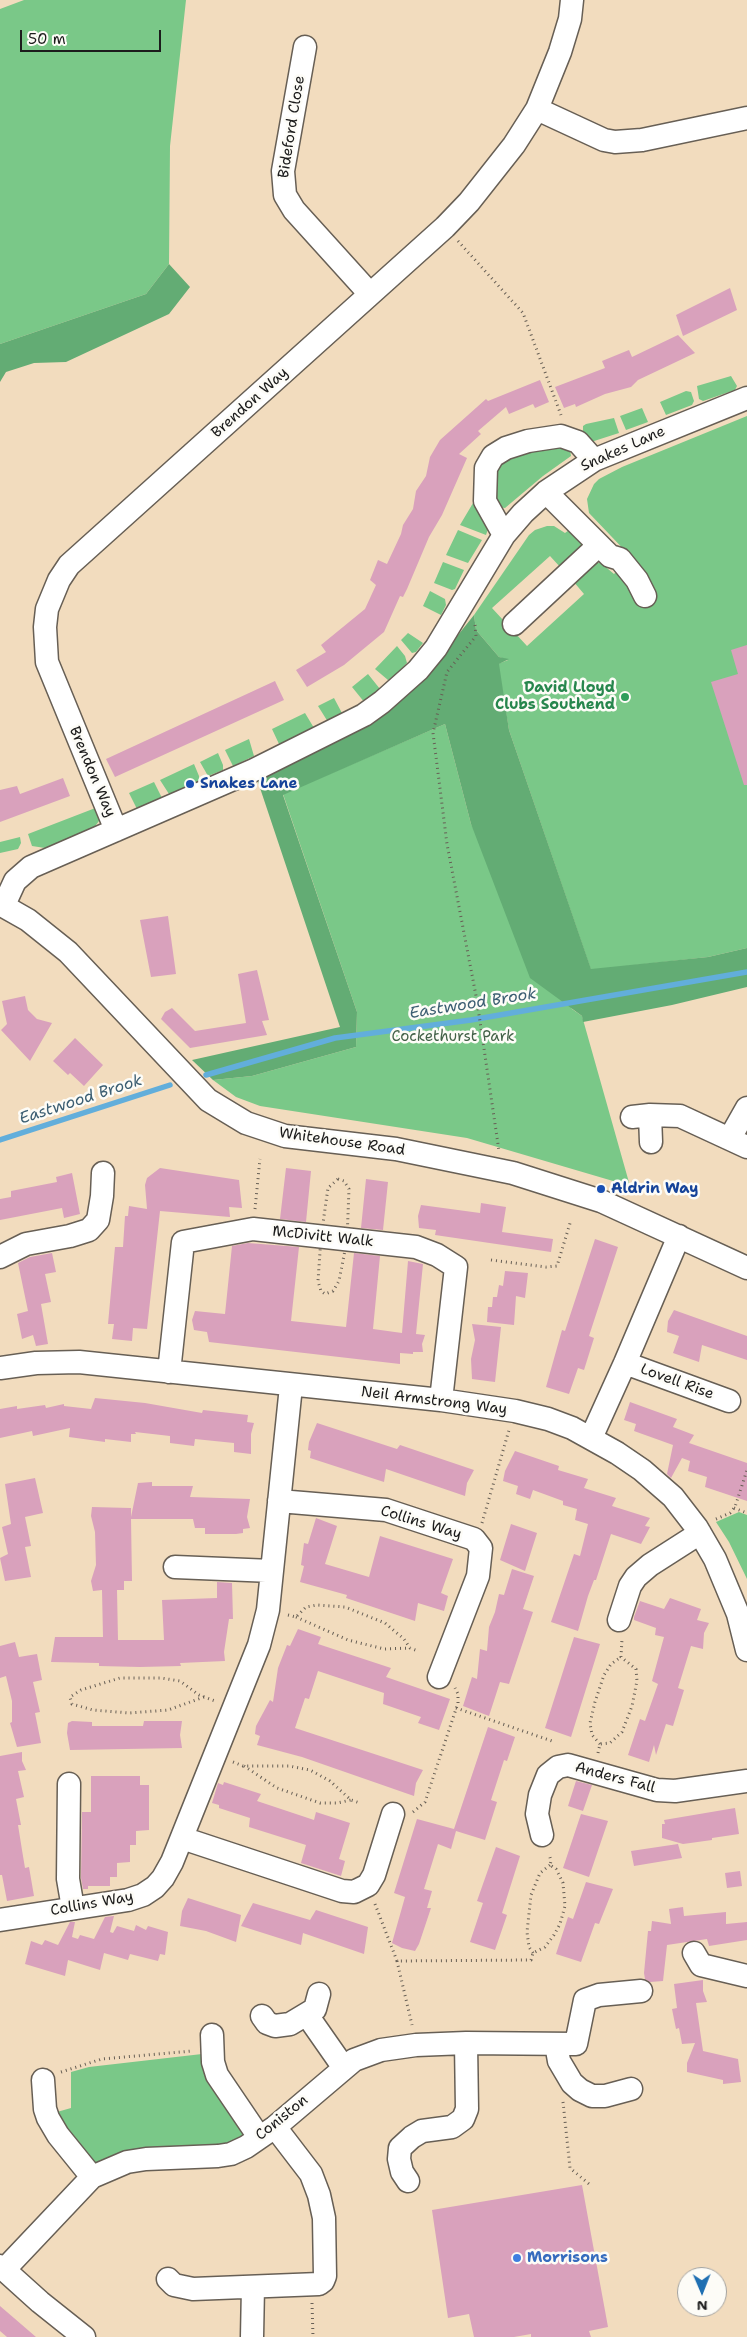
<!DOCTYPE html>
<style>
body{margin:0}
#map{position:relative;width:747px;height:2337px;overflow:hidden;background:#f2dcbe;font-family:"Shantell Sans",sans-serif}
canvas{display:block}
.north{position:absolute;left:677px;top:2267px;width:50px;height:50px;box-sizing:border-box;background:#fdfcf7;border:1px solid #a3a29f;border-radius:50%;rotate:179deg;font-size:14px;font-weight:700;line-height:20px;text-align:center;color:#1c1c1c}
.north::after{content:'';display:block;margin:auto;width:18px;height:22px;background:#1f6fb2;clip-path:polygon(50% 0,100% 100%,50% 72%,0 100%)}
.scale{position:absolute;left:20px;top:30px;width:141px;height:22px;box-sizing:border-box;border:2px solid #1c1c1c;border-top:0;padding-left:6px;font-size:15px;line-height:18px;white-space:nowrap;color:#1c1c1c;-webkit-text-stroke:4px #fdfcf7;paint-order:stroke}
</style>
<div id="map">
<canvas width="747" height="2337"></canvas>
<div class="north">N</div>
<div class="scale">50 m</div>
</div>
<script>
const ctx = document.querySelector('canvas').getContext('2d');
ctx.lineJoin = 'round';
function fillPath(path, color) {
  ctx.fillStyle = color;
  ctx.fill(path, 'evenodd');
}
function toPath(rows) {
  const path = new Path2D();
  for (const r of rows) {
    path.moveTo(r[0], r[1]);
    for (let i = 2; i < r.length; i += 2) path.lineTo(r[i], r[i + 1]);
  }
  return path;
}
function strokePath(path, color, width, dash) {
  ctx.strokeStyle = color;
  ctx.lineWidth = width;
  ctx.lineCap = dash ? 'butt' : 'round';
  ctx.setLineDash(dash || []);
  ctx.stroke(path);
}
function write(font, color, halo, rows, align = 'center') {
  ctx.font = font + ' "Shantell Sans",sans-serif';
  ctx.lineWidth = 5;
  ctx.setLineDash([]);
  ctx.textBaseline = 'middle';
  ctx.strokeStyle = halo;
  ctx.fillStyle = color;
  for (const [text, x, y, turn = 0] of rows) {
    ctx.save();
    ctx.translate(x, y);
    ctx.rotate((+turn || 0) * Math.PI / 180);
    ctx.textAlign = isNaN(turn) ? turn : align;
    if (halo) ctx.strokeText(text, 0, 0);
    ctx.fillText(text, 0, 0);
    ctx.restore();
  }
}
fillPath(toPath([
 [24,0,186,0,170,146,169,264,146,294,0,344,0,9],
 [731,376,737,386,735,390,703,401,699,399,697,386],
 [686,391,691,392,694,401,692,405,666,415,660,402],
 [642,408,648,422,626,430,620,416],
 [747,416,747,948,708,957,591,970,509,730,498,664,508,660,499,657,476,630,474,615,529,535,535,530,547,526,554,526,565,533,569,530,581,541,582,549,561,568,550,556,492,608,527,646,584,594,573,581,595,563,601,563,614,574,631,557,589,513,587,499,594,484,599,479,622,467],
 [614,418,619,433,591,442,583,435,583,426,586,424],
 [557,445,570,449,571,456,543,476,505,508,497,507,492,470,507,457],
 [476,498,488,529,486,535,460,525],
 [458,530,482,540,468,563,446,555],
 [443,562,464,570,455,589,452,590,434,583],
 [430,591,445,599,446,605,441,615,423,606],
 [408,633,423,643,416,652,412,653,401,640],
 [397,646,405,656,407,663,392,679,388,680,375,669],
 [368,674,380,689,365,703,352,687],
 [334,698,343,715,328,722,318,706],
 [305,713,314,728,282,745,279,744,272,729],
 [445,724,471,824,572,1009,582,1016,630,1186,467,1138,260,1106,236,1097,213,1080,252,1076,356,1047,357,1012,283,794],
 [249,739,254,756,233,766,225,750],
 [218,753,223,765,223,770,208,776,200,762],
 [194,764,199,776,199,781,172,795,169,794,160,780],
 [154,782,162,798,161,800,138,811,129,793],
 [98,807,99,821,93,829,45,848,32,846,28,834],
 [20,837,21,843,18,849,0,853,0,842],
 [739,1512,747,1515,747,1579,729,1542,716,1522],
 [202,2054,259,2137,92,2177,57,2112,71,2108,71,2072,89,2067]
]), '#7ac888');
fillPath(toPath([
 [169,264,190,287,169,314,66,362,34,363,6,372,0,382,0,344,146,294],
 [474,615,476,630,499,657,509,659,499,664,509,730,591,969,708,957,747,948,747,987,672,1005,583,1022,582,1016,530,978,471,824,445,724,283,795,357,1012,356,1047,252,1076,213,1080,192,1060,340,1027,257,779,434,665]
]), '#63ac74');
strokePath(toPath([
 [206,1075,335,1038,471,1020,747,972],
 [0,1140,170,1085]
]), '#62aedb', 5.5);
fillPath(toPath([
 [730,288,737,310,683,336,676,315],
 [678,335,695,353,638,380,631,387,605,394,576,407,575,404,564,408,555,387,605,368,602,361,629,350,632,357],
 [540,380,549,402,535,408,533,404,509,414,506,407,478,431,481,434,459,454,467,458,442,515,429,537,407,589,403,597,400,596,384,632,344,665,307,687,296,670,326,652,321,645,365,609,376,585,370,580,378,560,387,564,401,534,403,525,413,509,416,491,426,476,430,457,440,440,486,399,488,401],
 [747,645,747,785,744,785,711,682,738,674,731,650],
 [275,681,284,700,115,777,106,759],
 [63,778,70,796,0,822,0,790,17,786,20,794],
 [168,916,176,974,151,977,140,920],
 [257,970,269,1020,262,1021,267,1035,190,1048,161,1019,165,1012,172,1008,195,1031,246,1023,238,974],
 [25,996,28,1010,37,1019,52,1023,30,1061,1,1030,7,1024,2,1001],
 [75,1038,103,1065,84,1086,70,1073,68,1075,53,1061],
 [160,1168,239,1180,242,1208,229,1207,230,1217,160,1211,147,1329,133,1328,132,1341,112,1339,114,1324,108,1324,115,1247,123,1247,125,1216,128,1216,129,1206,147,1209,145,1185,147,1178],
 [286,1168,311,1171,306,1222,280,1219],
 [72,1173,80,1214,64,1218,62,1208,0,1220,0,1199,11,1197,11,1191,57,1182,56,1177],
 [366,1179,388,1182,383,1230,361,1228],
 [481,1203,506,1207,502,1232,553,1239,551,1252,435,1235,436,1230,419,1228,418,1216,421,1205,480,1213],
 [595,1239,618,1247,589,1336,594,1338,584,1370,578,1368,569,1394,546,1387,562,1330,565,1331],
 [248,1243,299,1247,291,1321,346,1327,354,1253,380,1256,373,1329,402,1333,408,1261,423,1264,416,1334,425,1335,422,1344,423,1352,413,1352,413,1354,400,1353,400,1364,209,1342,207,1332,194,1330,192,1320,195,1311,225,1314,232,1246],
 [52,1253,56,1272,45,1274,51,1302,41,1304,48,1344,36,1346,33,1335,22,1339,17,1314,28,1311,18,1263,30,1257],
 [505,1271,528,1273,525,1298,516,1296,514,1325,487,1322,488,1307,492,1307,493,1297,497,1297,499,1285,503,1286],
 [674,1310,747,1336,747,1360,702,1345,699,1362,673,1353,679,1336,667,1332,668,1321],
 [472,1324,501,1327,495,1382,472,1379,471,1359,475,1340],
 [95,1398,145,1403,202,1413,203,1410,248,1415,247,1422,254,1423,251,1434,251,1454,234,1452,234,1443,195,1439,194,1446,170,1443,170,1436,135,1432,136,1434,131,1434,131,1442,105,1439,105,1442,69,1437,70,1428,33,1436,32,1431,0,1438,0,1409,17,1406,17,1409,45,1405,46,1408,64,1404,64,1406,91,1409],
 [630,1402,677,1419,673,1427,694,1435,689,1443,747,1463,747,1501,705,1487,707,1477,688,1471,690,1461,682,1458,671,1478,667,1474,673,1445,634,1431,636,1424,624,1420],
 [317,1423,397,1449,400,1445,474,1470,467,1483,465,1496,386,1469,384,1482,310,1458,311,1451,308,1450,309,1442],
 [515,1451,559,1466,558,1470,588,1479,584,1488,616,1498,612,1506,650,1518,645,1526,650,1527,641,1544,611,1534,596,1580,594,1580,588,1596,578,1631,551,1622,574,1554,580,1556,588,1524,575,1520,577,1509,563,1505,563,1501,533,1490,530,1499,516,1494,518,1486,503,1481,505,1471],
 [35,1478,43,1513,25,1517,31,1546,25,1547,31,1577,5,1581,0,1558,8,1554,2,1527,11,1524,5,1484],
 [152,1482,152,1486,193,1486,190,1497,250,1499,247,1517,250,1528,243,1529,243,1533,236,1534,205,1534,205,1528,195,1528,193,1519,131,1519,132,1581,124,1581,124,1590,117,1590,118,1640,164,1640,162,1600,217,1598,217,1582,232,1583,233,1619,229,1619,224,1652,225,1661,180,1663,181,1666,140,1667,99,1666,99,1663,51,1662,55,1637,103,1637,102,1590,93,1591,91,1581,96,1565,95,1532,91,1516,92,1507,131,1508,131,1517,138,1483],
 [316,1518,337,1526,325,1564,369,1577,380,1536,453,1559,441,1593,448,1596,444,1611,418,1603,415,1621,346,1598,347,1595,300,1582,304,1566,301,1565,304,1543,308,1544],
 [511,1524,537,1533,525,1571,500,1560],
 [512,1569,534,1576,523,1609,533,1612,509,1684,500,1682,489,1716,463,1706,472,1677,477,1679,480,1649,487,1651,489,1627,495,1612,499,1594,504,1595],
 [670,1598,701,1609,697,1620,709,1623,704,1633,703,1649,691,1646,678,1688,684,1690,673,1726,666,1724,656,1755,654,1745,649,1762,628,1755,640,1719,645,1721,658,1684,652,1681,664,1637,655,1635,656,1628,634,1620,634,1617,640,1601,664,1609],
 [298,1629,321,1637,318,1644,391,1668,386,1677,450,1699,439,1730,418,1723,421,1717,383,1704,384,1693,318,1671,309,1699,305,1698,295,1728,423,1770,416,1783,414,1796,302,1757,257,1745,260,1736,255,1734,256,1726,270,1700,273,1702,278,1668,287,1645,290,1646],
 [574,1637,600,1644,571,1737,545,1728],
 [15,1642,19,1657,37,1654,42,1680,33,1682,40,1712,35,1713,41,1743,17,1747,10,1723,12,1722,12,1701,6,1676,0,1678,0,1646],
 [72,1721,92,1722,92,1726,143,1726,144,1721,182,1721,180,1735,182,1748,70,1750,67,1733,68,1723],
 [488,1727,515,1737,507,1761,504,1760,491,1800,497,1802,485,1840,456,1831,451,1849,438,1844,424,1889,432,1891,427,1908,431,1908,419,1944,415,1951,402,1948,392,1943,405,1897,394,1893,417,1819,454,1829],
 [22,1752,22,1761,26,1770,18,1771,24,1797,16,1799,21,1825,18,1825,22,1850,25,1868,29,1867,34,1896,7,1901,2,1875,0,1875,0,1756],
 [91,1776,140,1776,140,1785,149,1785,149,1830,136,1831,136,1845,130,1845,130,1862,117,1863,117,1877,110,1877,110,1886,88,1886,88,1889,83,1889,81,1878,82,1812,91,1812],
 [576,1781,592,1785,583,1811,568,1806],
 [224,1782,261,1794,257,1801,314,1820,316,1812,350,1823,339,1859,345,1861,341,1876,301,1863,306,1845,249,1827,250,1818,219,1808,219,1805,212,1803,218,1783,223,1785],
 [735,1808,739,1834,712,1838,712,1840,683,1844,662,1838,662,1824,665,1824,664,1820],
 [581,1814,608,1821,589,1877,563,1868],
 [678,1844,682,1858,634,1866,631,1851],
 [496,1847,520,1856,502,1913,507,1915,495,1950,470,1942,483,1903,477,1901],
 [740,1871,742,1886,727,1888,725,1873],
 [586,1882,613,1889,599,1924,595,1923,581,1962,556,1954,568,1917,573,1919],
 [188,1898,241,1915,236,1942,206,1931,180,1926,182,1911],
 [253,1903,310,1920,316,1910,368,1927,364,1954,303,1933,301,1945,241,1926],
 [683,1907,684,1916,726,1912,726,1924,747,1922,747,1940,709,1946,707,1939,667,1945,663,1981,650,1982,645,1979,644,1973,648,1931,651,1931,652,1921,671,1924,669,1909],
 [114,1916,110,1932,113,1933,117,1926,134,1931,136,1925,146,1930,148,1926,168,1932,165,1955,160,1954,158,1961,130,1954,128,1960,104,1953,100,1970,68,1960,65,1976,25,1964,31,1941,42,1945,45,1940,58,1945,70,1922,75,1922,72,1937,78,1939,80,1935,94,1939,105,1917],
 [703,1980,703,1991,707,2002,696,2003,703,2051,738,2059,741,2082,723,2084,723,2080,687,2072,687,2063,695,2043,682,2044,679,2028,676,2029,672,2009,677,2008,674,1984],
 [582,2185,608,2327,589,2331,591,2337,531,2337,531,2334,514,2337,474,2337,469,2314,448,2318,432,2210],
 [0,2306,14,2318,36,2337,7,2337,0,2331]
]), '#d9a1bc');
const minor = toPath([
 [305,47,283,171,285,195,294,210,370,294],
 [537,109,604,140,615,142,642,140,747,118],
 [546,492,610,556,620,559,637,580,645,596],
 [504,535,485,501,486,468,493,456,506,448,528,441,561,436,578,442,594,460],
 [514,624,599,545],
 [116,830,47,662,45,627,47,609,59,580,69,565,445,227,469,202,514,145,537,109,560,52,570,19,572,0],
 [0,904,28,920,68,952,208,1100,246,1123,285,1136,396,1149,513,1173,601,1201,747,1268],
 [4,905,15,881,31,867,254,770,364,715,382,702,418,670,436,648,504,535,523,513,546,492,594,460,747,398],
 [650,1115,651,1142],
 [632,1117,650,1115,680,1116,747,1147],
 [730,1138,747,1108],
 [0,1257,26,1244,70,1236,89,1230,98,1220,102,1196,103,1173],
 [625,1363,729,1401],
 [0,1368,36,1363,79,1362,441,1400,515,1411,548,1419,572,1428,617,1453,642,1470,673,1497,697,1528,715,1559,738,1614,747,1650],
 [169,1372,183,1242,253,1229,416,1247,437,1255,456,1267,441,1400],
 [591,1438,625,1363,679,1236],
 [279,1501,386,1510,474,1539,481,1548,478,1576,439,1677],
 [175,1567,272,1571],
 [619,1620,630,1586,636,1577,650,1565,700,1533],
 [69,1784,68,1879,73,1908],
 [542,1835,537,1814,540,1795,548,1775,558,1767,568,1765,657,1790,675,1791,747,1781],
 [182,1838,342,1891,354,1892,368,1885,374,1875,393,1814],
 [0,1920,128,1900,143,1895,155,1887,163,1878,172,1862,259,1645,268,1610,291,1386],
 [694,1953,701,1965,747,1976],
 [307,2015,344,2068],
 [262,2016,267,2023,275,2026,290,2024,315,2009,319,1994],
 [212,2035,213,2062,217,2075,259,2137],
 [556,2044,559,2061,572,2083,580,2090,592,2096,605,2096,631,2089],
 [43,2080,45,2109,48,2118,58,2135,92,2177],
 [408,2181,402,2172,399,2159,400,2148,412,2137,422,2131,452,2127,463,2119,467,2109,466,2043],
 [0,2266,40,2302,84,2337],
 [4,2270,92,2177,127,2162,146,2159,218,2156,231,2154,246,2147,275,2127,354,2060,381,2050,416,2045,466,2043,576,2044,585,2000,599,1995,641,1991],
 [168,2279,174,2285,193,2289,319,2284,323,2281,325,2276,324,2218,319,2195,311,2174,275,2127],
 [252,2337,253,2287]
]);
strokePath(minor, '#675f55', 25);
strokePath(toPath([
 [458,241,523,313,561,415],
 [475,625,476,636,447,672,433,733,447,844,477,1001,499,1151],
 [338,1179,344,1181,349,1189,347,1240,339,1281,333,1291,325,1294,321,1291,318,1281,321,1237,328,1188,338,1179],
 [255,1209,260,1159],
 [491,1260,546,1267,557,1266,571,1220],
 [734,1508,747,1513],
 [716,1519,730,1513,735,1507,747,1470],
 [482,1523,509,1430],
 [288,1615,296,1617,306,1607,317,1605,345,1607,385,1623,404,1639,410,1648,418,1651],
 [296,1617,348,1640,384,1649,410,1648],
 [204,1697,168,1710,129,1713,93,1710,72,1704,70,1697,81,1690,120,1678,161,1678,180,1681,199,1695,215,1701],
 [456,1708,552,1741],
 [600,1744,592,1735,590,1723,595,1702,604,1675,611,1664,621,1657],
 [598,1753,600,1744,610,1743,622,1732,632,1706,637,1681,636,1669,621,1657,622,1639],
 [233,1762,243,1766,289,1766,310,1770,330,1781,351,1800,360,1803],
 [244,1766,277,1788,320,1803,337,1803,351,1800],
 [413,1812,425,1802,458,1703,458,1694,455,1688],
 [375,1904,397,1961,531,1960,533,1953,545,1947,554,1935,560,1924,565,1906,563,1883,556,1869,550,1865,551,1861,549,1854],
 [533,1953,529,1947,527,1932,531,1895,540,1873,550,1865],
 [397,1961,412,2025],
 [61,2072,102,2059,192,2051],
 [563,2102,570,2168,589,2184],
 [312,2303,313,2337]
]), '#675f55', 3, [1, 4]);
strokePath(minor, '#fff', 22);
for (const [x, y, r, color] of [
 [625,697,5,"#2e9e5b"],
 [190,784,5,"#1a4fb4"],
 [601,1189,5,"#1a4fb4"],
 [517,2258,5,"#3f7fe0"]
]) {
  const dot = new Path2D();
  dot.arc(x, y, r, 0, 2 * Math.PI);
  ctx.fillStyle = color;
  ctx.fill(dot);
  strokePath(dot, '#fdfcf7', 2);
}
write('15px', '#1c1c1c', '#fdfcf7', [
 ["Bideford Close",292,127,-81],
 ["Brendon Way",250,403,-42],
 ["Snakes Lane",623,449,-24],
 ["Brendon Way",92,772,67],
 ["Whitehouse Road",342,1142,8],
 ["McDivitt Walk",323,1237,6],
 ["Lovell Rise",677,1382,20],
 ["Neil Armstrong Way",434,1401,7],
 ["Collins Way",421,1523,17],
 ["Anders Fall",615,1778,15],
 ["Collins Way",92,1904,-10],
 ["Coniston",282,2118,-39]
]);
write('bold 15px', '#27864d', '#fdfcf7', [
 ["David Lloyd",615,688],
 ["Clubs Southend",615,705]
], 'right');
write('bold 15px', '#164399', '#fdfcf7', [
 ["Snakes Lane",200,784],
 ["Aldrin Way",611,1189]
], 'left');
write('15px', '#426147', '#fdfcf7', [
 ["Cockethurst Park",453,1037]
]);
write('bold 15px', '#366cbe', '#fdfcf7', [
 ["Morrisons",527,2258]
], 'left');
write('italic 16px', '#3c5e72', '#fdfcf7', [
 ["Eastwood Brook",473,1004,-9],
 ["Eastwood Brook",81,1100,-18]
]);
</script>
